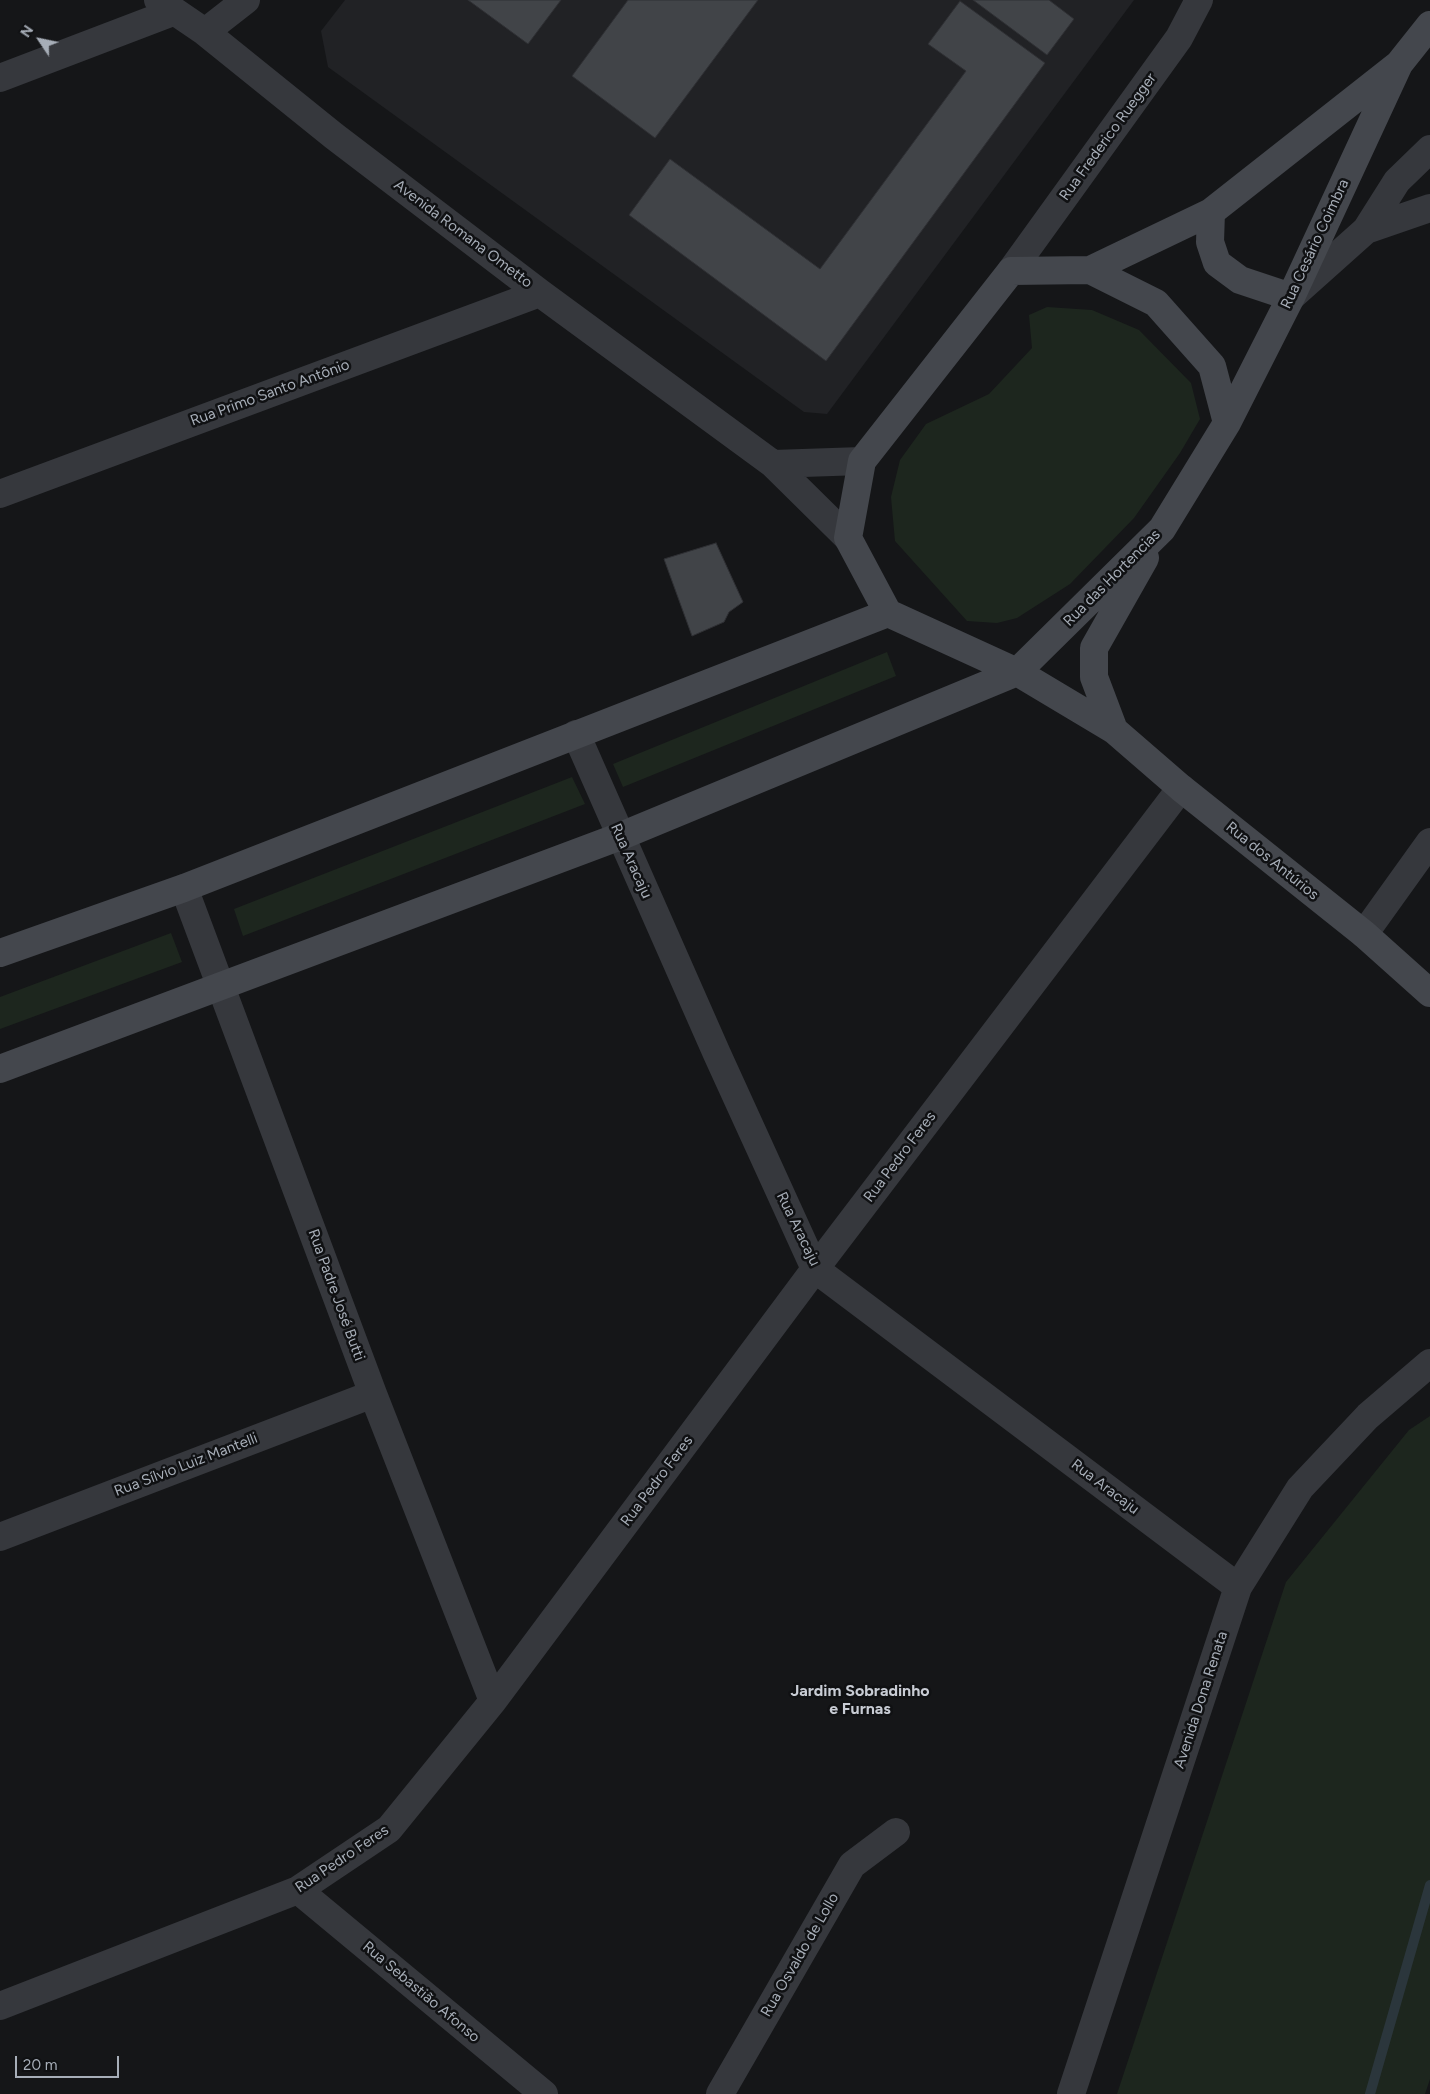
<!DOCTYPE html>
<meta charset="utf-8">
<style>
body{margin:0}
#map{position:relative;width:1430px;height:2094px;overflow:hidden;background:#151618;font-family:Figtree,sans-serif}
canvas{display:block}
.north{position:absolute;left:15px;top:15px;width:50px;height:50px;-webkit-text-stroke:4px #101113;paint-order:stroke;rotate:304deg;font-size:14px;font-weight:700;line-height:20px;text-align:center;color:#a7aeb8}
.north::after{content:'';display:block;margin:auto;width:18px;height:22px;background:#a7aeb8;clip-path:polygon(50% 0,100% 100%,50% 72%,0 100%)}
.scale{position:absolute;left:15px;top:2056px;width:104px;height:22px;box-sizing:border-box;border:2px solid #a7aeb8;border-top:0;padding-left:6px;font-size:15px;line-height:18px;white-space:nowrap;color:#a7aeb8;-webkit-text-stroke:4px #101113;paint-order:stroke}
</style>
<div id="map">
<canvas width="1430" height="2094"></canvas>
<div class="north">N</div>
<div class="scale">20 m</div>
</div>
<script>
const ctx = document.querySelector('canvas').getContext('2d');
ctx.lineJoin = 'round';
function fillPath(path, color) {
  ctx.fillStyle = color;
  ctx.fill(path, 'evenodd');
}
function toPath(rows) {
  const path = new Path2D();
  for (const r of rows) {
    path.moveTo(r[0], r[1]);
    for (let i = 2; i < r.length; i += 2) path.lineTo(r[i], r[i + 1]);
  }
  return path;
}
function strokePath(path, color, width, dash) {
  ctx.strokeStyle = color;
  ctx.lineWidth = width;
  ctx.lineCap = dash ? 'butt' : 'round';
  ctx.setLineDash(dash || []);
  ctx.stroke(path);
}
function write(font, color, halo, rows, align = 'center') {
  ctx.font = font + ' Figtree,sans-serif';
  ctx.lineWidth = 5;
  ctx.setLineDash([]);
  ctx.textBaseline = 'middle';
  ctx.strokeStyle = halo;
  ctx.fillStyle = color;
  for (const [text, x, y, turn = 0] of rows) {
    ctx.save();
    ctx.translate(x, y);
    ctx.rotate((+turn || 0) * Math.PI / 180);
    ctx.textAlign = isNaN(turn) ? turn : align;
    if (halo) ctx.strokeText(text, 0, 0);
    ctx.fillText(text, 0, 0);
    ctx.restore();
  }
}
fillPath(toPath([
 [345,0,1134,0,827,414,804,412,328,67,321,31]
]), '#212225');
fillPath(toPath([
 [1047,307,1092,310,1139,330,1191,383,1200,419,1180,453,1134,518,1070,584,1017,618,997,623,967,621,895,541,891,497,900,460,926,424,989,394,1032,348,1029,315],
 [887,652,896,676,623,787,613,764],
 [572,777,585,804,243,936,234,909],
 [171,933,182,962,0,1029,0,997],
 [1430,1416,1430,2079,1425,2094,1117,2094,1286,1582,1409,1430]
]), '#1d261e');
strokePath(toPath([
 [1370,2094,1430,1885]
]), '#2b363c', 10);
const building = toPath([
 [468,0,561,0,528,44,468,0],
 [628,0,758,0,655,138,572,76,628,0],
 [973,0,1049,0,1074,19,1047,55,973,0],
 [960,1,1045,63,826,361,629,215,670,159,820,269,966,71,928,44,960,1],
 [716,543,743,602,729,612,724,622,692,636,664,559,716,543]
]);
fillPath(building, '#414448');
strokePath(building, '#2f3034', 1);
strokePath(toPath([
 [158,0,205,32,334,136,540,293,773,464,848,538],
 [205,32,246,0],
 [0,78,173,12],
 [1366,230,1430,208],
 [1011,271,1179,38,1199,0],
 [1291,297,1366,230,1397,181,1430,149],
 [773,464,862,461],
 [0,494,540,293],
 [576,734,717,1054,815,1269,1238,1587],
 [184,888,373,1394,493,1701],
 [1364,934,1430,842],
 [0,1537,373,1394],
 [298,1890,544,2094],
 [0,2006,298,1890,389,1829,493,1701,815,1269,1181,788],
 [720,2094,852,1865,896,1832],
 [1071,2094,1238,1587,1300,1488,1368,1416,1430,1363]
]), '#36383d', 28);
strokePath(toPath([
 [1430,25,1399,64,1211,212,1090,270,1011,271,862,461,848,538,888,613,1017,672,1114,730,1181,788,1364,934,1430,993],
 [1211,212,1210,242,1217,263,1240,280,1291,297],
 [1090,270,1156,303,1212,366,1227,423],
 [1114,730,1094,677,1094,648,1145,558],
 [0,953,184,888,888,613],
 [0,1069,621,836,1017,672,1162,529,1227,423,1291,297,1399,64]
]), '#44474d', 28);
write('15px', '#a7aeb8', '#101113', [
 ["Rua Frederico Ruegger",1108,137,-54],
 ["Avenida Romana Ometto",463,234,37],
 ["Rua Cesário Coimbra",1315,244,-65],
 ["Rua Primo Santo Antônio",270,393,-20],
 ["Rua das Hortencias",1112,578,-45],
 ["Rua Aracaju",631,861,66],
 ["Rua dos Antúrios",1272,861,39],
 ["Rua Pedro Feres",900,1157,-53],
 ["Rua Aracaju",798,1229,64],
 ["Rua Padre José Butti",336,1295,70],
 ["Rua Sílvio Luiz Mantelli",186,1465,-21],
 ["Rua Pedro Feres",657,1481,-53],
 ["Rua Aracaju",1105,1487,37],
 ["Avenida Dona Renata",1201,1700,-72],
 ["Rua Pedro Feres",342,1859,-34],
 ["Rua Osvaldo de Lollo",800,1955,-60],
 ["Rua Sebastião Afonso",421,1992,40]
]);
write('bold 16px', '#c8ccd4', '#101113', [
 ["Jardim Sobradinho",860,1691],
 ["e Furnas",860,1709]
]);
</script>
